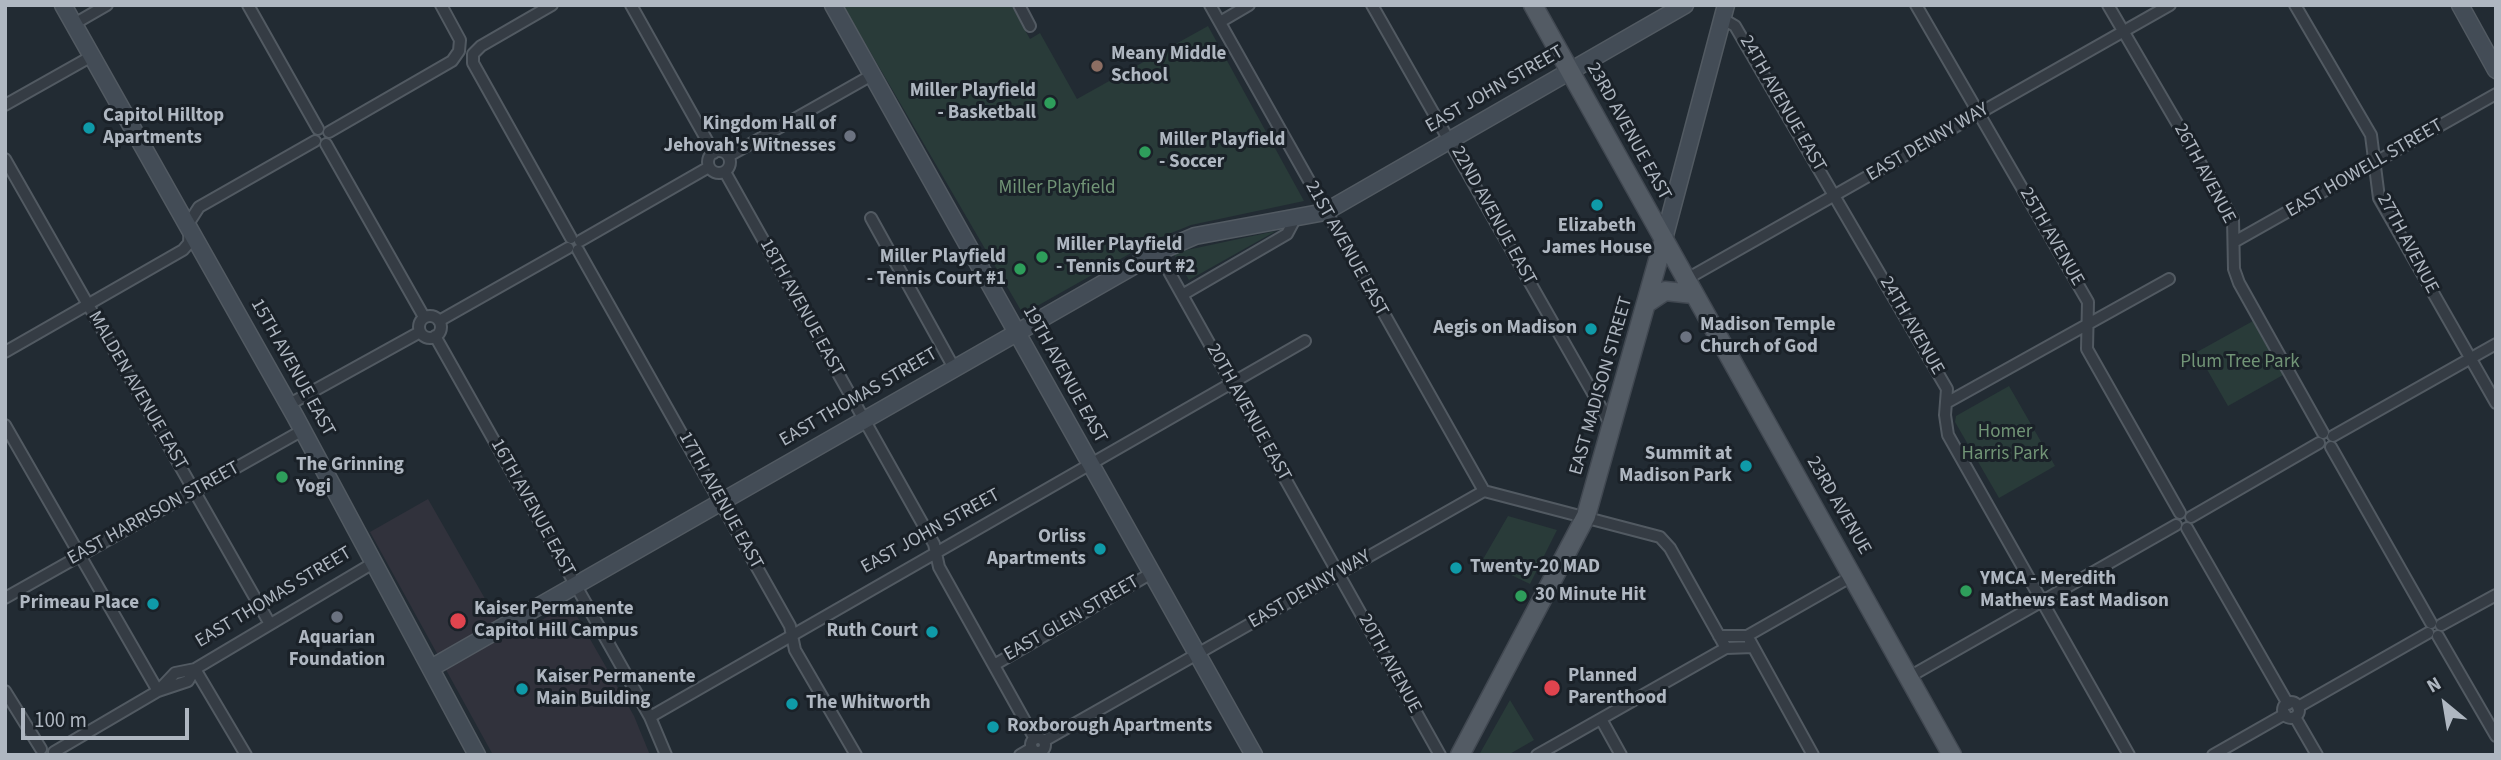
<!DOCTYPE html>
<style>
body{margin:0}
#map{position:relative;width:2501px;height:760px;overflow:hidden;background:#222b33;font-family:"Source Sans 3",sans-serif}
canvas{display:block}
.frame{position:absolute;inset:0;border:7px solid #afb7c1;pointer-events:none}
.north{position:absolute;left:2410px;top:669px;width:70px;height:70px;-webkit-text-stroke:5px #1a2128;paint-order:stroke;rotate:330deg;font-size:19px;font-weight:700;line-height:28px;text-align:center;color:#afb7c1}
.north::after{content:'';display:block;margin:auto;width:24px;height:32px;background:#afb7c1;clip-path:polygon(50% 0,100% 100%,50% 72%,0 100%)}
.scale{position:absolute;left:21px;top:708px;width:168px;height:32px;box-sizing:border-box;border:4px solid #afb7c1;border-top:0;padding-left:9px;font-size:21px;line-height:24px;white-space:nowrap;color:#afb7c1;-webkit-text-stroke:5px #1a2128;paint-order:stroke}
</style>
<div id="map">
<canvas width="2501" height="760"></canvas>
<div class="frame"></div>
<div class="north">N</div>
<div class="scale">100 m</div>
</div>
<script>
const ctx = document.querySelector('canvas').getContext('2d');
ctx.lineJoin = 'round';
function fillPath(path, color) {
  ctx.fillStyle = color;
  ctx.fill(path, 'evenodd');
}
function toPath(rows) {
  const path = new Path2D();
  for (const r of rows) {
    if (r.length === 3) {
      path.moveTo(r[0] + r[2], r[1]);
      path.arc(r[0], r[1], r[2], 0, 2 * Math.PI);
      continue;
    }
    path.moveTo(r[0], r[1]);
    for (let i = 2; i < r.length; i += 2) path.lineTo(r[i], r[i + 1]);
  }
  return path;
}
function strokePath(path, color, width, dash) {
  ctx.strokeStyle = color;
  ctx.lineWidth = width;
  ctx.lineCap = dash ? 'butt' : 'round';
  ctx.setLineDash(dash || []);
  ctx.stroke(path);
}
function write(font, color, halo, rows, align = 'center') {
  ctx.font = font + ' "Source Sans 3",sans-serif';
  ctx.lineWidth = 6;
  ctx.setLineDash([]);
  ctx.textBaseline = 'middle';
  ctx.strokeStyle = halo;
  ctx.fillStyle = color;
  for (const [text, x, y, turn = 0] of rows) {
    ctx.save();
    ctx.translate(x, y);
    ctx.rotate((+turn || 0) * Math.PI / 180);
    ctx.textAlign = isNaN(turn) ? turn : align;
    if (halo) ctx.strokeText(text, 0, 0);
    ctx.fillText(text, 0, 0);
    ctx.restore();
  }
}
fillPath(toPath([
 [428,499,508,639,570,604,634,716,650,755,493,755,370,532]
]), '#31323c');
fillPath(toPath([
 [843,5,1011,5,1030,39,1040,33,1077,99,1208,26,1304,201,1191,225,1154,240,1023,314],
 [1276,231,1189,280,1173,253],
 [2253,321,2283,375,2228,406,2197,352],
 [2009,386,2055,466,1999,498,1955,422,1956,416],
 [1508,516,1557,530,1530,584,1482,561],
 [1510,700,1534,740,1508,755,1479,755]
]), '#293b39');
const street = toPath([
 [248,5,318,129],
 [552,5,481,46,473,54,473,63,571,238],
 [631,5,714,153],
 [1019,5,1030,26],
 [1210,5,1484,491],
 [1372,5,1611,425],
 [1916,5,2088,302,2087,349,2180,513],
 [2108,5,2233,219,2234,269,2239,283,2323,433],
 [2295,5,2371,135,2379,198,2496,403],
 [1723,19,1735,26,1947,389,1945,415,1948,435,2129,755],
 [1220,22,1249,5],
 [74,24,107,5],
 [5,105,92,56],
 [329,132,452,61,459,51,460,40,441,5],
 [326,144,424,317],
 [719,162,11],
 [729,156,872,75],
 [5,159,270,624],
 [725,172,934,544,939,567,1035,739],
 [871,218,954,368],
 [580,241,709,167],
 [2234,242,2496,94],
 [578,250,790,626,795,650,856,755],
 [1158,252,1440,755],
 [1685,280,2170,5],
 [1182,295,1287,234,1296,217],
 [430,327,11],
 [439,321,568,248],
 [435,336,650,717,666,755],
 [5,352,183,250,189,243,190,221,199,207,315,141],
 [1948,402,2169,279],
 [288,405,420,332],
 [5,425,158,691],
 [2333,436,2496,344],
 [2331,447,2431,623],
 [2191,517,2319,443],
 [2187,528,2288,704],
 [5,598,303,430],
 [2441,625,2496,595],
 [1719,636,1747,636,1854,575],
 [2438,636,2496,736],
 [1750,641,1813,755],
 [994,665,1150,574],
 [195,669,246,755],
 [1909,677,2176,525],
 [5,691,41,749],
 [158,691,175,673,195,669,375,562],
 [2291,710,8],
 [2298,707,2428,633],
 [650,717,1305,341],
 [2295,717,2317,755],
 [1601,719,1621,755],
 [1038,745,7],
 [1044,741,1484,491,1660,537,1670,548,1726,648],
 [54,752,158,691,188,681,195,669],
 [1020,755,1032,748],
 [1537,755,1726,648,1753,647],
 [2213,755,2285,714]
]);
const secondary = toPath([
 [63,5,295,416,477,755],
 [833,5,1254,755],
 [2460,5,2496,70],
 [1664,239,1726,5],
 [431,668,1158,252,1195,236,1325,212,1685,5]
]);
const primary = toPath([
 [1533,5,1952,755],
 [1647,303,1665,291,1693,294],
 [1460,755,1586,516,1664,239]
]);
strokePath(street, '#525a62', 14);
strokePath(secondary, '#525a62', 19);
strokePath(primary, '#414851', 21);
strokePath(street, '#353c44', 10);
strokePath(secondary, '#434c56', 16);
strokePath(primary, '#535b64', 18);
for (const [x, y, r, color] of [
 [1097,66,7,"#8d6e63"],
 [1050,103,7,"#2e9e5b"],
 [89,128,7,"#0f9aa8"],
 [850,136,7,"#6b7280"],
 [1145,152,7,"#2e9e5b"],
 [1597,205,7,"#0f9aa8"],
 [1042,257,7,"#2e9e5b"],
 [1020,269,7,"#2e9e5b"],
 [1591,329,7,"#0f9aa8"],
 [1686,337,7,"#6b7280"],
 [1746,466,7,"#0f9aa8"],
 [282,477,7,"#2e9e5b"],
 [1100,549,7,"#0f9aa8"],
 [1456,568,7,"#0f9aa8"],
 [1966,591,7,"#2e9e5b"],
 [1521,596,7,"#2e9e5b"],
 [153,604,7,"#0f9aa8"],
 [337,617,7,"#6b7280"],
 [458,621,9,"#e0444e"],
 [932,632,7,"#0f9aa8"],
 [1552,688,9,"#e0444e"],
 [522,689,7,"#0f9aa8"],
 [792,704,7,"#0f9aa8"],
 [993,727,7,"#0f9aa8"]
]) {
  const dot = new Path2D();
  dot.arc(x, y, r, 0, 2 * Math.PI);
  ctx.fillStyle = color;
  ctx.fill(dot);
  strokePath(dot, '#1a2128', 2.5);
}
write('bold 19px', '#afb7c1', '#1a2128', [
 ["Meany Middle",1111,55],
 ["School",1111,77],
 ["Miller Playfield",1036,92,"right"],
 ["- Basketball",1036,114,"right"],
 ["Capitol Hilltop",103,117],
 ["Apartments",103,139],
 ["Kingdom Hall of",836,125,"right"],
 ["Jehovah's Witnesses",836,147,"right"],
 ["Miller Playfield",1159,141],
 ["- Soccer",1159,163],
 ["Elizabeth",1597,227,"center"],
 ["James House",1597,249,"center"],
 ["Miller Playfield",1056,246],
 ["- Tennis Court #2",1056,268],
 ["Miller Playfield",1006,258,"right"],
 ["- Tennis Court #1",1006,280,"right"],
 ["Madison Temple",1700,326],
 ["Church of God",1700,348],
 ["Aegis on Madison",1577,329,"right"],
 ["Summit at",1732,455,"right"],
 ["Madison Park",1732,477,"right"],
 ["The Grinning",296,466],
 ["Yogi",296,488],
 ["Orliss",1086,538,"right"],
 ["Apartments",1086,560,"right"],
 ["Twenty-20 MAD",1470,568],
 ["YMCA - Meredith",1980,580],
 ["Mathews East Madison",1980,602],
 ["30 Minute Hit",1535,596],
 ["Primeau Place",139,604,"right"],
 ["Kaiser Permanente",474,610],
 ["Capitol Hill Campus",474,632],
 ["Ruth Court",918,632,"right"],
 ["Aquarian",337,639,"center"],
 ["Foundation",337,661,"center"],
 ["Planned",1568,677],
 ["Parenthood",1568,699],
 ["Kaiser Permanente",536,678],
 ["Main Building",536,700],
 ["The Whitworth",806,704],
 ["Roxborough Apartments",1007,727]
], 'left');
write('19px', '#afb7c1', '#1a2128', [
 ["EAST JOHN STREET",1495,90,-30],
 ["24TH AVENUE EAST",1782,104,60],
 ["23RD AVENUE EAST",1628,132,61],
 ["EAST DENNY WAY",1928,143,-30],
 ["EAST HOWELL STREET",2365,169,-30],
 ["26TH AVENUE",2204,174,62],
 ["22ND AVENUE EAST",1493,216,61],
 ["25TH AVENUE",2051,237,60],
 ["27TH AVENUE",2407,244,62],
 ["21ST AVENUE EAST",1346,249,61],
 ["18TH AVENUE EAST",801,308,61],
 ["24TH AVENUE",1911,326,60],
 ["15TH AVENUE EAST",292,368,61],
 ["19TH AVENUE EAST",1064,375,61],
 ["EAST MADISON STREET",1602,386,-74],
 ["MALDEN AVENUE EAST",137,391,60],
 ["EAST THOMAS STREET",859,398,-30],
 ["20TH AVENUE EAST",1248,413,61],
 ["17TH AVENUE EAST",720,501,61],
 ["23RD AVENUE",1838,506,60],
 ["16TH AVENUE EAST",532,508,61],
 ["EAST HARRISON STREET",154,514,-29],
 ["EAST JOHN STREET",931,532,-29],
 ["EAST DENNY WAY",1310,590,-30],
 ["EAST THOMAS STREET",274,598,-31],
 ["EAST GLEN STREET",1072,619,-30],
 ["20TH AVENUE",1389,664,61]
]);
write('19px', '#719476', '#1a2128', [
 ["Miller Playfield",1057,189],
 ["Plum Tree Park",2240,363],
 ["Homer",2005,433],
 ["Harris Park",2005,455]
]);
</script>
